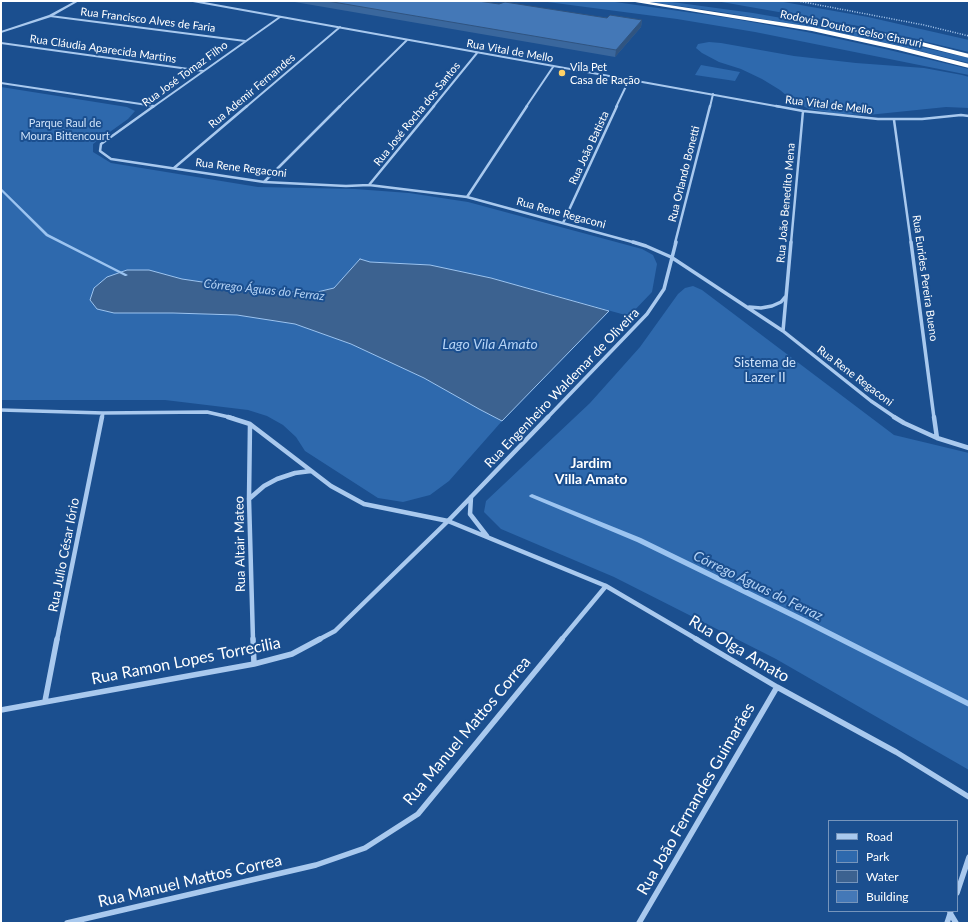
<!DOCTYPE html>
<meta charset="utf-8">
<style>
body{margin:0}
#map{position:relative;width:970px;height:924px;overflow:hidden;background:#1b4f8f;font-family:Lato,sans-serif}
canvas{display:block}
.frame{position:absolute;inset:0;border:2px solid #fff;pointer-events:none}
.legend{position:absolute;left:828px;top:820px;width:130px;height:92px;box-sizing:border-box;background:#1b4f8f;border:1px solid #7695bc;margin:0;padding:5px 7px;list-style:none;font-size:12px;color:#fff}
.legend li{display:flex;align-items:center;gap:8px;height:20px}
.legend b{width:20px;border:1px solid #7695bc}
</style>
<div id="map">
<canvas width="970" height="924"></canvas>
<div class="frame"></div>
<ul class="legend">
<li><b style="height:5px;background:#a9c9ee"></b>Road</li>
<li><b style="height:11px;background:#2e69ad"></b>Park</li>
<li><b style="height:11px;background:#3c6290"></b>Water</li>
<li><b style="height:11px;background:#4478b7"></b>Building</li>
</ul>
</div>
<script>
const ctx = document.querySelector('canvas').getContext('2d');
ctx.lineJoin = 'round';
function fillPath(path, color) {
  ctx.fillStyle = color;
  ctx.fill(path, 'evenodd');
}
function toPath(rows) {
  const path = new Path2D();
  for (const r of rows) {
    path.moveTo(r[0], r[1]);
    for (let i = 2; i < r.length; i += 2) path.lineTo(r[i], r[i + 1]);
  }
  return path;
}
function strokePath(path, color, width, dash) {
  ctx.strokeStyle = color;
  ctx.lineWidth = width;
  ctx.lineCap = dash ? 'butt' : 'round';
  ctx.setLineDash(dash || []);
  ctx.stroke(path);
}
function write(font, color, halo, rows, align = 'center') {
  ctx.font = font + ' Lato,sans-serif';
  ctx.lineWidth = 4;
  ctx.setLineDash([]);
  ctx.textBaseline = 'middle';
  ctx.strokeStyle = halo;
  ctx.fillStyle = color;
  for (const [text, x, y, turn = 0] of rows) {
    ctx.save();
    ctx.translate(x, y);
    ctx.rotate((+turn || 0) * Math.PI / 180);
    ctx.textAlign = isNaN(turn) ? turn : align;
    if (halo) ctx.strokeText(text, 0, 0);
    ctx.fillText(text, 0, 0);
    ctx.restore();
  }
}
fillPath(toPath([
 [540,1,608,1,729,18,807,32,885,49,969,69,969,75,755,32,677,19],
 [642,1,672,2,753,13,833,27,969,58,969,63,887,43,804,26,721,12],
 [716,1,778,1,868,17,969,40,969,52,864,27],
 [709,42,721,43,794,56,856,63,924,68,962,75,969,77,969,108,946,107,868,115,839,114,809,109,793,101,780,90,762,79,741,69,719,62,702,53,696,48,698,44],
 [701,65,740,72,735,81,695,75],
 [1,87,127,107,135,111,128,119,93,144,93,152,111,163,258,187,355,189,409,193,468,202,642,249,653,255,657,264,652,292,629,316,491,278,430,265,370,262,360,259,334,288,313,293,256,290,182,279,165,275,90,300,97,309,114,313,173,313,237,315,295,324,351,344,424,378,479,409,502,421,449,481,430,495,403,502,378,498,305,451,296,437,283,425,267,416,248,410,165,400,1,400],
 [693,286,702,290,894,435,969,453,969,770,776,659,614,577,501,529,484,512,486,501,590,403,640,347,678,294,685,288]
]), '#2e69ad');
const water = toPath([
 [360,259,370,262,430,265,491,278,609,311,502,421,479,409,424,378,351,344,295,324,237,315,173,313,114,313,97,309,90,300,94,288,107,277,127,270,149,270,182,279,256,290,313,293,334,288,360,259]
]);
fillPath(water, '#3c6290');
strokePath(water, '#9cc4f0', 1);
fillPath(toPath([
 [1,188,48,234,128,275,126,276,125,276,46,236,1,191,1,188],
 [532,494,641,538,807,619,969,701,969,707,803,623,637,542,530,497,529,496,530,495,532,494]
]), '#9cc4f0');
strokePath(toPath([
 [798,1,924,25,969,36]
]), '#a9c9ee', 1.5, [1, 1.5]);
strokePath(toPath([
 [193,1,781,107],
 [50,16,245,41],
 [1,43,203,71],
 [1,83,154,106],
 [153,107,280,17],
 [246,107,340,27],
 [339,107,407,40],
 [433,107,477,53],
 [526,107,553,67],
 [616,107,629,80],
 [710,107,713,94]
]), '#a9c9ee', 2);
strokePath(toPath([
 [154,106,101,144,100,151,111,159,264,182,346,186,369,185,467,197,636,243],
 [776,106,803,111,878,119,922,119,961,115,969,116],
 [894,120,911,243],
 [174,168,247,106],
 [264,182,340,106],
 [369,185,434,106],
 [467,197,527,106],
 [563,223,617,106],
 [675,243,710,106],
 [791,243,803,111]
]), '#a9c9ee', 2.5);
strokePath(toPath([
 [633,242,646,246,671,257,783,331,871,401,896,418],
 [911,242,934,418],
 [749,307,761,308,772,306,781,302,786,296],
 [783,331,791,242],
 [1,410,103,413,207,412,233,418],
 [102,418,103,413],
 [547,418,647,314,664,289,676,242]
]), '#a9c9ee', 3.5);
strokePath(toPath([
 [228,417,250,424,331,486,364,504,448,521,606,586,698,640],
 [894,417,904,423,937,438,969,448],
 [934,417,937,438],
 [250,424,249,499,253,640],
 [471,497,470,514,487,536],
 [249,499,264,486,277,479,295,473,311,471],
 [57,640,102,417],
 [318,640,335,631,448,521,548,417],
 [561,640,606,586]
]), '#a9c9ee', 4.5);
strokePath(toPath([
 [253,639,254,664],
 [696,639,777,687,896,752,969,797],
 [45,701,57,639],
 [1,710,254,664,292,654,320,639],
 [957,893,969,857],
 [950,913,956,923],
 [67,923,316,865,365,848,418,814,562,639],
 [639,923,777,687],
 [947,923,951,911]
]), '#a9c9ee', 5.5);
fillPath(toPath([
 [75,1,79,1,51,17,1,33,1,31,49,15,75,1]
]), '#a9c9ee');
fillPath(toPath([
 [629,1,643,1,812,27,899,46,969,64,969,68,898,50,812,31,629,1],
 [836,24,902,37,969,54,969,58,902,41,834,27,833,26,836,24]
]), '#fff');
fillPath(toPath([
 [289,1,478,1,499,4,607,18,642,20,641,27,615,57]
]), '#3a679d');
fillPath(toPath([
 [642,20,641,27,615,57,616,50]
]), '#305480');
const building = toPath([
 [327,1,478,1,499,4,505,2,607,18,610,15,642,20,616,50,327,1]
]);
fillPath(building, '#4478b7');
strokePath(building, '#305480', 1);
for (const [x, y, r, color] of [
 [562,73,4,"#ffd166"]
]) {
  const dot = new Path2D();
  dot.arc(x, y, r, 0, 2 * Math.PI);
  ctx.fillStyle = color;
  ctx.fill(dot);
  strokePath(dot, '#1b4f8f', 1.5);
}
write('11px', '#fff', '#1b4f8f', [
 ["Rua Francisco Alves de Faria",148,20,7],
 ["Rodovia Doutor Celso Charuri",851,29,12],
 ["Rua Cláudia Aparecida Martins",103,49,8],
 ["Rua Vital de Mello",510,51,10],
 ["Rua José Tomaz Filho",185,74,-36],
 ["Rua Ademir Fernandes",252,91,-40],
 ["Rua Vital de Mello",829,105,7],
 ["Rua José Rocha dos Santos",417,114,-51],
 ["Rua João Batista",589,148,-65],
 ["Rua Rene Regaconi",241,168,7],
 ["Rua Orlando Bonetti",684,174,-76],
 ["Rua João Benedito Mena",786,203,-85],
 ["Rua Rene Regaconi",561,213,15],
 ["Rua Eurides Pereira Bueno",925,278,82],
 ["Rua Rene Regaconi",855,376,37]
]);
write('11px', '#fff', '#1b4f8f', [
 ["Vila Pet",570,67],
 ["Casa de Ração",570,80]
], 'left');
write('11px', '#cfe3fa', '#1b4f8f', [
 ["Parque Raul de",65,123],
 ["Moura Bittencourt",65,136]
]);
write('italic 12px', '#b5d3f5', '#1b4f8f', [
 ["Córrego Águas do Ferraz",264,290,6]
]);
write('13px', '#cfe3fa', '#1b4f8f', [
 ["Sistema de",765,363],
 ["Lazer II",765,378]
]);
write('13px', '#fff', '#1b4f8f', [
 ["Rua Engenheiro Waldemar de Oliveira",562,388,-46],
 ["Rua Altair Mateo",240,544,-91],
 ["Rua Julio César Iório",64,555,-79]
]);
write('italic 14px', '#b5d3f5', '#1b4f8f', [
 ["Lago Vila Amato",490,344],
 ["Córrego Águas do Ferraz",758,586,26]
]);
write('bold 14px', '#fff', '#1b4f8f', [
 ["Jardim",591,463],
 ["Villa Amato",591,479]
]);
write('16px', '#fff', '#1b4f8f', [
 ["Rua Olga Amato",739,649,31],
 ["Rua Ramon Lopes Torrecilia",186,661,-11],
 ["Rua Manuel Mattos Correa",467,731,-50],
 ["Rua João Fernandes Guimarães",696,799,-60],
 ["Rua Manuel Mattos Correa",190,881,-13]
]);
</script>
